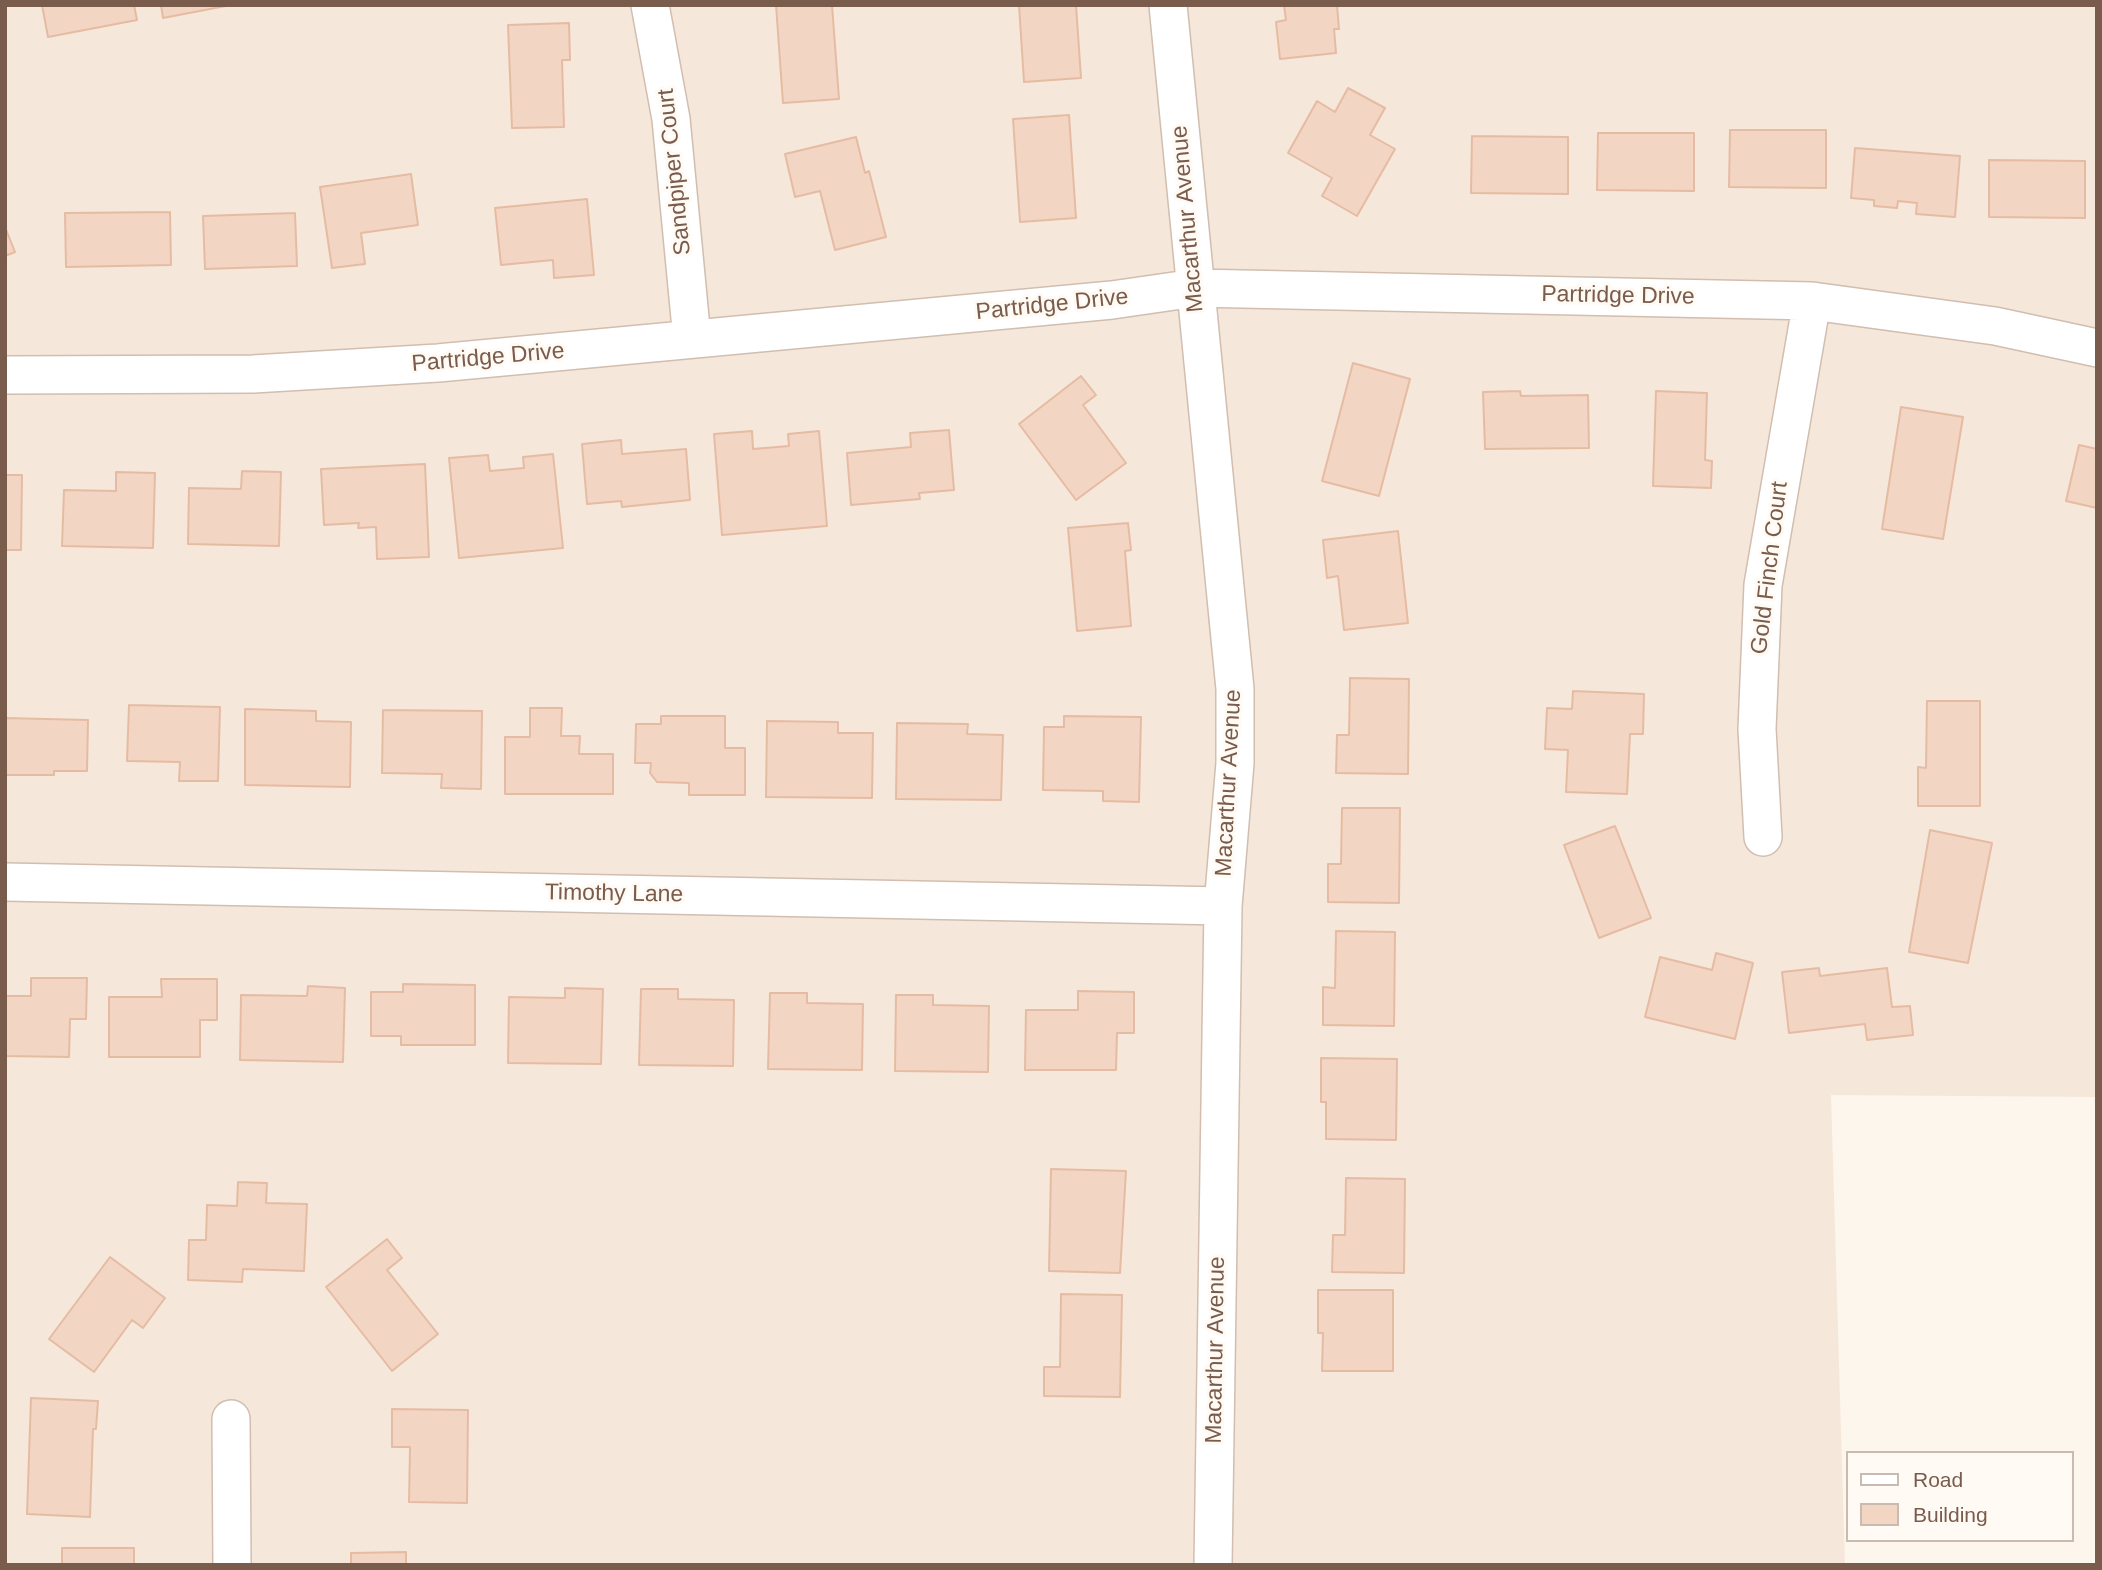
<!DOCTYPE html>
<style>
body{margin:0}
#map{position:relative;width:2102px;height:1570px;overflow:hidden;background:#fdf6ec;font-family:Helvetica,sans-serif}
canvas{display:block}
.frame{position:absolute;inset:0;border:7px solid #7a5c4d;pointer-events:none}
.legend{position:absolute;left:1846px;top:1451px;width:228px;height:91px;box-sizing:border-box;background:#fffaf3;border:2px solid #cabbb1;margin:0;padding:9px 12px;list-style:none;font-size:21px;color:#7a5c4d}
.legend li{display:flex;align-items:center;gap:14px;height:35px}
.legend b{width:35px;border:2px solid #cabbb1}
</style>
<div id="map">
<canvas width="2102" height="1570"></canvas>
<div class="frame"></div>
<ul class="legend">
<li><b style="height:9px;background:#fff"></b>Road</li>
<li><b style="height:19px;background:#f3d5c3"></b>Building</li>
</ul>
</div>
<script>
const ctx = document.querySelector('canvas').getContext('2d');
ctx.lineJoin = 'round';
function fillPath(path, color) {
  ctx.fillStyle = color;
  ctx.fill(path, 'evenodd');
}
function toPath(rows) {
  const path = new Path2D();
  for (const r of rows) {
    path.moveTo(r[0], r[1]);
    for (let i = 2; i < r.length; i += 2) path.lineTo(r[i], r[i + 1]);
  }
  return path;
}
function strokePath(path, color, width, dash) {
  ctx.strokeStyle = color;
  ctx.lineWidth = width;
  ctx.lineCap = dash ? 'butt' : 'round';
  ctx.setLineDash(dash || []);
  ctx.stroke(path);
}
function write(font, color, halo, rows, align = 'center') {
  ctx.font = font + ' Helvetica,sans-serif';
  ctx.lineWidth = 6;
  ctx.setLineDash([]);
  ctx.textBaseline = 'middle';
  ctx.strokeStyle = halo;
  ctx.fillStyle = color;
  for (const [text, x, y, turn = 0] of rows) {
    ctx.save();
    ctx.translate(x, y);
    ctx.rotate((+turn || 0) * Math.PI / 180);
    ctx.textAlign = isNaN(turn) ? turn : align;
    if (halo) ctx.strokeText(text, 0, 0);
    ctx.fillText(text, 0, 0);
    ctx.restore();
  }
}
fillPath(toPath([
 [5,5,2097,5,2097,1097,1831,1095,1845,1565,5,1565]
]), '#f5e8da');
const building = toPath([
 [42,5,134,5,137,20,48,37,42,5],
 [161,5,231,5,163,18,161,5],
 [776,5,832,5,839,99,783,103,776,5],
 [1019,5,1076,5,1081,78,1024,82,1019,5],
 [1284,5,1337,5,1339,29,1334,29,1336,53,1280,59,1276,22,1286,20,1284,5],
 [569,23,570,60,562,60,564,127,512,128,508,25,569,23],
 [1348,88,1385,108,1370,135,1395,149,1357,216,1322,196,1332,178,1288,153,1317,101,1335,112,1348,88],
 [1069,115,1076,218,1020,222,1013,119,1069,115],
 [1730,130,1826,130,1826,188,1729,187,1730,130],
 [1598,133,1694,133,1694,191,1597,190,1598,133],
 [1472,136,1568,137,1568,194,1471,193,1472,136],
 [856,137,865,173,869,171,886,237,835,250,820,191,795,197,785,154,856,137],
 [1855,148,1960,156,1955,217,1916,214,1917,203,1898,201,1897,208,1874,206,1874,200,1851,198,1855,148],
 [1989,160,2085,161,2085,218,1989,217,1989,160],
 [411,174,418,225,361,233,365,264,332,268,320,187,411,174],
 [587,199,594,275,554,278,553,260,501,265,495,208,587,199],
 [170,212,171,265,66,267,65,213,170,212],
 [295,213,297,266,205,269,203,216,295,213],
 [5,227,15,252,5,256,5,227],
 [1353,363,1410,379,1379,496,1322,481,1353,363],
 [1081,376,1096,395,1083,405,1126,463,1076,500,1019,424,1081,376],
 [1520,391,1521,396,1588,395,1589,448,1485,449,1483,392,1520,391],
 [1656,391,1707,393,1705,460,1712,461,1711,488,1653,486,1656,391],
 [1901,407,1963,417,1943,539,1882,529,1901,407],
 [949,430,954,490,919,493,920,499,851,505,847,453,911,447,910,433,949,430],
 [752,431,753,449,789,446,788,434,819,431,827,526,722,535,714,434,752,431],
 [621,440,622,454,686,449,690,500,622,507,621,501,587,504,582,444,621,440],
 [2079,445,2097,449,2097,508,2066,501,2079,445],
 [553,454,563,548,459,558,449,458,488,455,490,471,524,468,523,457,553,454],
 [425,464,429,557,377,559,376,527,358,528,359,523,324,525,321,469,425,464],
 [242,471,281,472,279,546,188,544,189,488,241,489,242,471],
 [116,472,155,473,153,548,62,546,64,490,116,491,116,472],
 [5,475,22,475,21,550,5,550,5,475],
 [1128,523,1131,550,1125,551,1131,626,1077,631,1068,528,1128,523],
 [1398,531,1408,623,1344,630,1338,576,1327,578,1323,540,1398,531],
 [1350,678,1409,679,1408,774,1336,773,1337,735,1349,735,1350,678],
 [1573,691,1644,694,1643,734,1630,734,1627,794,1566,792,1568,750,1545,749,1547,708,1572,709,1573,691],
 [1927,701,1980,701,1980,806,1918,806,1918,767,1926,768,1927,701],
 [129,705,220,707,218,781,179,781,180,762,127,761,129,705],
 [530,708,562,708,561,736,580,736,579,754,613,754,613,794,505,794,505,737,530,737,530,708],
 [245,709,316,711,316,721,351,722,350,787,245,785,245,709],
 [383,710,482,711,481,789,441,788,442,774,382,773,383,710],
 [661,716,725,716,725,748,745,748,745,795,689,795,689,783,657,782,650,773,651,763,635,763,636,724,661,724,661,716],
 [1064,716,1141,717,1139,802,1103,801,1103,791,1043,790,1044,727,1064,727,1064,716],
 [5,718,88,720,87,771,54,771,54,775,5,775,5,718],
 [767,721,838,722,838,733,873,733,872,798,766,797,767,721],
 [897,723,968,724,967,734,1003,735,1001,800,896,799,897,723],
 [1342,808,1400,808,1399,903,1328,902,1328,864,1341,864,1342,808],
 [1615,826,1651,918,1599,938,1564,845,1615,826],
 [1930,830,1992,843,1968,963,1909,952,1930,830],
 [1336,931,1395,932,1394,1026,1323,1025,1323,987,1335,988,1336,931],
 [1716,953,1753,963,1735,1039,1645,1017,1660,957,1712,970,1716,953],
 [1819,968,1820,976,1887,968,1892,1007,1910,1006,1913,1035,1867,1040,1865,1024,1789,1033,1782,972,1819,968],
 [31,978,87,978,86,1019,70,1019,69,1057,5,1056,5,996,31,996,31,978],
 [161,979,217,979,217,1020,200,1020,200,1057,109,1057,109,997,162,997,161,979],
 [403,984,475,985,475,1045,401,1045,401,1036,371,1036,371,992,403,992,403,984],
 [308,986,345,988,343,1062,240,1060,241,995,307,996,308,986],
 [565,988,603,989,601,1064,508,1063,509,997,565,998,565,988],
 [641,989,678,989,678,999,734,1000,733,1066,639,1065,641,989],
 [1078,991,1134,992,1134,1033,1117,1033,1116,1070,1025,1070,1026,1010,1078,1010,1078,991],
 [770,993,807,993,807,1003,863,1004,862,1070,768,1069,770,993],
 [896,995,933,995,933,1005,989,1006,988,1072,895,1071,896,995],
 [1321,1058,1397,1059,1396,1140,1326,1139,1326,1102,1321,1102,1321,1058],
 [1051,1169,1126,1171,1120,1273,1049,1271,1051,1169],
 [1346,1178,1405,1179,1404,1273,1332,1272,1333,1235,1345,1235,1346,1178],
 [238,1182,267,1183,266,1203,307,1204,304,1271,243,1269,242,1282,188,1280,189,1240,206,1240,207,1205,237,1206,238,1182],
 [387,1239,402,1258,387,1270,438,1334,392,1371,326,1287,387,1239],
 [110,1257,165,1298,143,1328,132,1320,94,1372,49,1339,110,1257],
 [1318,1290,1393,1290,1393,1371,1322,1371,1323,1333,1318,1333,1318,1290],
 [1061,1294,1122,1295,1120,1397,1044,1396,1044,1367,1060,1367,1061,1294],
 [31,1398,98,1401,96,1429,93,1429,90,1517,27,1514,31,1398],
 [392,1409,468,1410,467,1503,409,1502,410,1447,392,1447,392,1409],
 [62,1548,134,1548,134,1565,62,1565,62,1548],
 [406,1552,406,1565,351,1565,351,1553,406,1552]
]);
fillPath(building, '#f3d5c3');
strokePath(building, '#e6bba3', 2);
const minor = toPath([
 [650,5,671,119,692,339],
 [1168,5,1235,689,1235,763,1223,906,1213,1565],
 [5,375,253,374,438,363,1112,300,1195,288,1812,301,1995,326,2097,348],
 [1763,837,1757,729,1763,585,1812,301],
 [5,882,1223,906],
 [231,1419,232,1565]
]);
strokePath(minor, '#d1beb0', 40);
strokePath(minor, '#fff', 37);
write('23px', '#7a5c4d', '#fffaf3', [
 ["Sandpiper Court",675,172,-96],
 ["Macarthur Avenue",1188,219,-95],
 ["Partridge Drive",1618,296,1],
 ["Partridge Drive",1052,305,-6],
 ["Partridge Drive",488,358,-5],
 ["Gold Finch Court",1770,568,-83],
 ["Macarthur Avenue",1229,783,-87],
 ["Timothy Lane",614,894,1],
 ["Macarthur Avenue",1216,1350,-89]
]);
</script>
